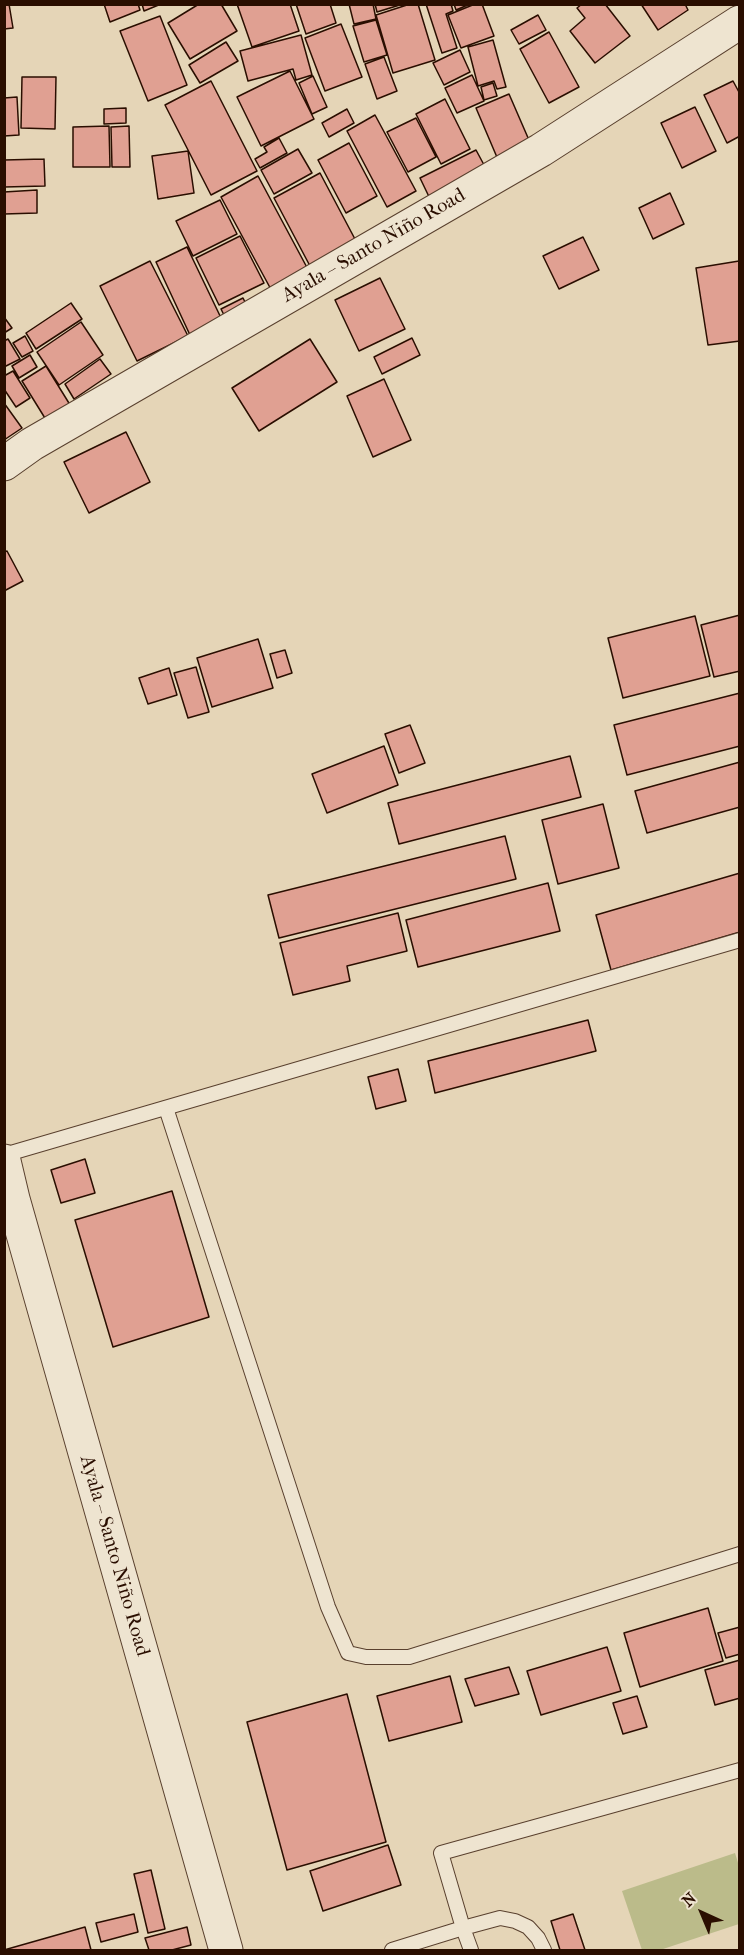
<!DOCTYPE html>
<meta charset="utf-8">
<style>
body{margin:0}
#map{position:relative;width:744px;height:1955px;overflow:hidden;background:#e5d5b7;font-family:"IM FELL French Canon",serif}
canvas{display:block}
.frame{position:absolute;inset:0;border:6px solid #2a0e00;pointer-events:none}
.north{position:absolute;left:672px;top:1883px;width:60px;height:60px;-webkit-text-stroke:4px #eee4d0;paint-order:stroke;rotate:316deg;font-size:16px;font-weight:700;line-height:24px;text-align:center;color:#2a0e00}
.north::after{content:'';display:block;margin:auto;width:21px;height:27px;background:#2a0e00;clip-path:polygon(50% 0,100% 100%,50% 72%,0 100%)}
</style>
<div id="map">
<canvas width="744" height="1955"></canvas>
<div class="frame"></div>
<div class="north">N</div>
</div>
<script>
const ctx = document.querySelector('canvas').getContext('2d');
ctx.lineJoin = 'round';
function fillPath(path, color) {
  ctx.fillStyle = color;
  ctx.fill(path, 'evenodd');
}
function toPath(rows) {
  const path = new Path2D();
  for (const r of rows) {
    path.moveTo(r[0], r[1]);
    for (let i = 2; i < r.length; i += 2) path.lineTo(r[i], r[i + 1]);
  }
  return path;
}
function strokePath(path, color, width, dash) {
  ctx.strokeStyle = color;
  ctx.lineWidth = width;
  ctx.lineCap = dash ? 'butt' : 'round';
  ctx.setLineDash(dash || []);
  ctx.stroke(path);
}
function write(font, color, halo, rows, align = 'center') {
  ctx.font = font + ' "IM FELL French Canon",serif';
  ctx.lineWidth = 5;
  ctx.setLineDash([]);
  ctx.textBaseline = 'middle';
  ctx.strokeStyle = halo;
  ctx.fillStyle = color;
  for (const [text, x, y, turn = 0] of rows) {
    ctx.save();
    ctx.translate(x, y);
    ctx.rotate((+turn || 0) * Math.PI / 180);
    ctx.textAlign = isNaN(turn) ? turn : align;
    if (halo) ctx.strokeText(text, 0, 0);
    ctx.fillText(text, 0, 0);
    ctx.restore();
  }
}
fillPath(toPath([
 [735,1853,739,1866,739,1924,660,1950,642,1950,622,1891]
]), '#bbbb8a');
const building = toPath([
 [4,4,9,4,13,28,4,29,4,4],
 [104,4,138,4,140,10,110,22,104,4],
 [142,4,161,4,144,11,142,4],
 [199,4,221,4,237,31,190,59,168,23,199,4],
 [237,4,290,4,299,31,252,47,237,4],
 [296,4,330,4,336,23,306,34,296,4],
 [349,4,373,4,376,19,354,24,349,4],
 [375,4,403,4,377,12,375,4],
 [410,4,418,4,435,60,393,73,376,15,410,4],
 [426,4,451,4,453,11,446,14,457,48,442,53,426,4],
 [454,4,470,4,456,10,454,4],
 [475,4,482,4,494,36,461,48,448,15,475,4],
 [582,4,605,4,630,36,595,63,570,31,585,18,577,8,582,4],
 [641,4,685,4,688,10,658,30,641,4],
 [538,15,546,30,519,44,511,30,538,15],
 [160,16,187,85,148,101,120,31,160,16],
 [376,20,387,55,364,62,353,26,376,20],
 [341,24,362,77,325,91,305,38,341,24],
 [549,32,579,87,549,103,520,49,549,32],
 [301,35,312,75,296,80,293,69,248,81,240,51,301,35],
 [493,40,506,87,497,89,494,81,478,86,468,47,493,40],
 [226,42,238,61,200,83,189,65,226,42],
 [460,50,470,72,444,85,433,63,460,50],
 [384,57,397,91,377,99,365,64,384,57],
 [290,71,314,119,261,146,237,97,290,71],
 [472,75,484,101,457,113,445,88,472,75],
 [313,76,327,107,312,114,299,83,313,76],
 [22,77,56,77,55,129,21,128,22,77],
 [211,81,257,171,211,195,165,105,211,81],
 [733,81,740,94,740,136,727,143,704,95,733,81],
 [493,83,497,96,484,100,481,87,493,83],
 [509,94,532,147,499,162,476,108,509,94],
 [17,97,19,135,4,136,4,98,17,97],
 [445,99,470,149,441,164,416,114,445,99],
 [695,107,716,151,682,168,661,123,695,107],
 [126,108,126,123,104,124,104,109,126,108],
 [347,109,354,123,329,137,322,123,347,109],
 [375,115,416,191,387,207,347,131,375,115],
 [416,118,436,157,408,172,387,132,416,118],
 [109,126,110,167,73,167,73,127,109,126],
 [129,126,130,167,112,167,111,127,129,126],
 [279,138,287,153,260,168,255,159,267,152,264,147,279,138],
 [349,143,377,196,346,213,318,160,349,143],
 [298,149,312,173,274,194,261,170,298,149],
 [476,150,490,176,433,205,420,178,476,150],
 [188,151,194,193,158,199,152,156,188,151],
 [44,159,45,186,4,187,4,160,44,159],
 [320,173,356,241,310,266,274,198,320,173],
 [258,176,311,275,274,295,221,197,258,176],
 [37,190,37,213,4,214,4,192,37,190],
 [670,193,684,224,653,239,639,208,670,193],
 [220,200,237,234,193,256,176,221,220,200],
 [240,236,264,283,219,305,196,258,240,236],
 [583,237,599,270,559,289,543,256,583,237],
 [187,247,222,320,190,335,156,262,187,247],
 [150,261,188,336,137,361,100,286,150,261],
 [739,261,740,341,708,345,696,268,739,261],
 [380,278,405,329,359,351,335,300,380,278],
 [243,298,250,312,228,323,221,309,243,298],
 [71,303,82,319,36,349,26,333,71,303],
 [4,317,12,328,4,333,4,317],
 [81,322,103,355,59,385,37,352,81,322],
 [25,336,33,351,22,357,13,343,25,336],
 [412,338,420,355,382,374,374,357,412,338],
 [8,339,20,359,4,367,4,341,8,339],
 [310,339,337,382,259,431,232,388,310,339],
 [30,355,37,367,19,378,12,366,30,355],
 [100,359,111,374,74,399,65,384,100,359],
 [46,366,72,408,48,423,22,381,46,366],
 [13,371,30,398,16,407,4,389,4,376,13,371],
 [384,379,411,440,373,457,347,396,384,379],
 [4,403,22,428,4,440,4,403],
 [126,432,150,482,89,513,64,462,126,432],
 [7,551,23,581,4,591,4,552,7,551],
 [740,615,740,671,714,677,701,625,740,615],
 [695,616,710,676,623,698,608,638,695,616],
 [258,639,273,688,212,707,197,658,258,639],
 [285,650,292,673,277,678,270,654,285,650],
 [196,667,209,712,188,718,174,673,196,667],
 [169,668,177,695,148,704,139,678,169,668],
 [740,693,740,746,627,775,614,725,740,693],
 [410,725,425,763,399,773,385,734,410,725],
 [384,746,398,785,327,813,312,774,384,746],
 [570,756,581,797,399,844,388,803,570,756],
 [740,762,740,807,647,833,635,791,740,762],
 [603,804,619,868,558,884,542,820,603,804],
 [505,836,516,879,279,938,268,895,505,836],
 [740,873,740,932,611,970,596,915,740,873],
 [548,883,560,931,418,967,406,920,548,883],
 [398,913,407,951,347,966,350,981,293,995,280,943,398,913],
 [588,1020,596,1051,435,1093,428,1061,588,1020],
 [398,1069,406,1101,376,1109,368,1077,398,1069],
 [85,1159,95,1193,61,1203,51,1170,85,1159],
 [172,1191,209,1317,113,1347,75,1220,172,1191],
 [708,1608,723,1661,640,1687,624,1633,708,1608],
 [740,1627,740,1654,726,1658,718,1633,740,1627],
 [607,1647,621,1691,541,1715,527,1671,607,1647],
 [740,1660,740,1698,715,1705,705,1670,740,1660],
 [509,1667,519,1694,475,1706,465,1679,509,1667],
 [450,1676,462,1722,389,1741,377,1696,450,1676],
 [347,1694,386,1842,287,1870,247,1722,347,1694],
 [637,1696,647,1727,623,1734,613,1703,637,1696],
 [388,1845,401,1885,323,1911,310,1871,388,1845],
 [151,1870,165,1929,148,1933,134,1874,151,1870],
 [134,1914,138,1932,101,1942,96,1923,134,1914],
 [573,1914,585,1950,560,1950,551,1921,573,1914],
 [85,1927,91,1950,4,1950,85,1927],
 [187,1927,191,1945,172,1950,149,1950,145,1938,187,1927]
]);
fillPath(building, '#e0a092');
strokePath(building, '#2a0e00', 1.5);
const service = toPath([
 [166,1108,328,1607,348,1653,366,1657,409,1657,740,1554],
 [4,1155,740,940],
 [392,1950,463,1928,471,1950],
 [544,1950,538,1938,528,1927,515,1921,500,1918,463,1928,441,1853,740,1770]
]);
const tertiary = toPath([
 [4,464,32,444,541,150,740,22],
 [4,1161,13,1199,226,1950]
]);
strokePath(service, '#59402e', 16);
strokePath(tertiary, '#59402e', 35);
strokePath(service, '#eee4d0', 14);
strokePath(tertiary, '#eee4d0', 33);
write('20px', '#2a0e00', '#eee4d0', [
 ["Ayala – Santo Niño Road",374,246,-30],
 ["Ayala – Santo Niño Road",114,1556,74]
]);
</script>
